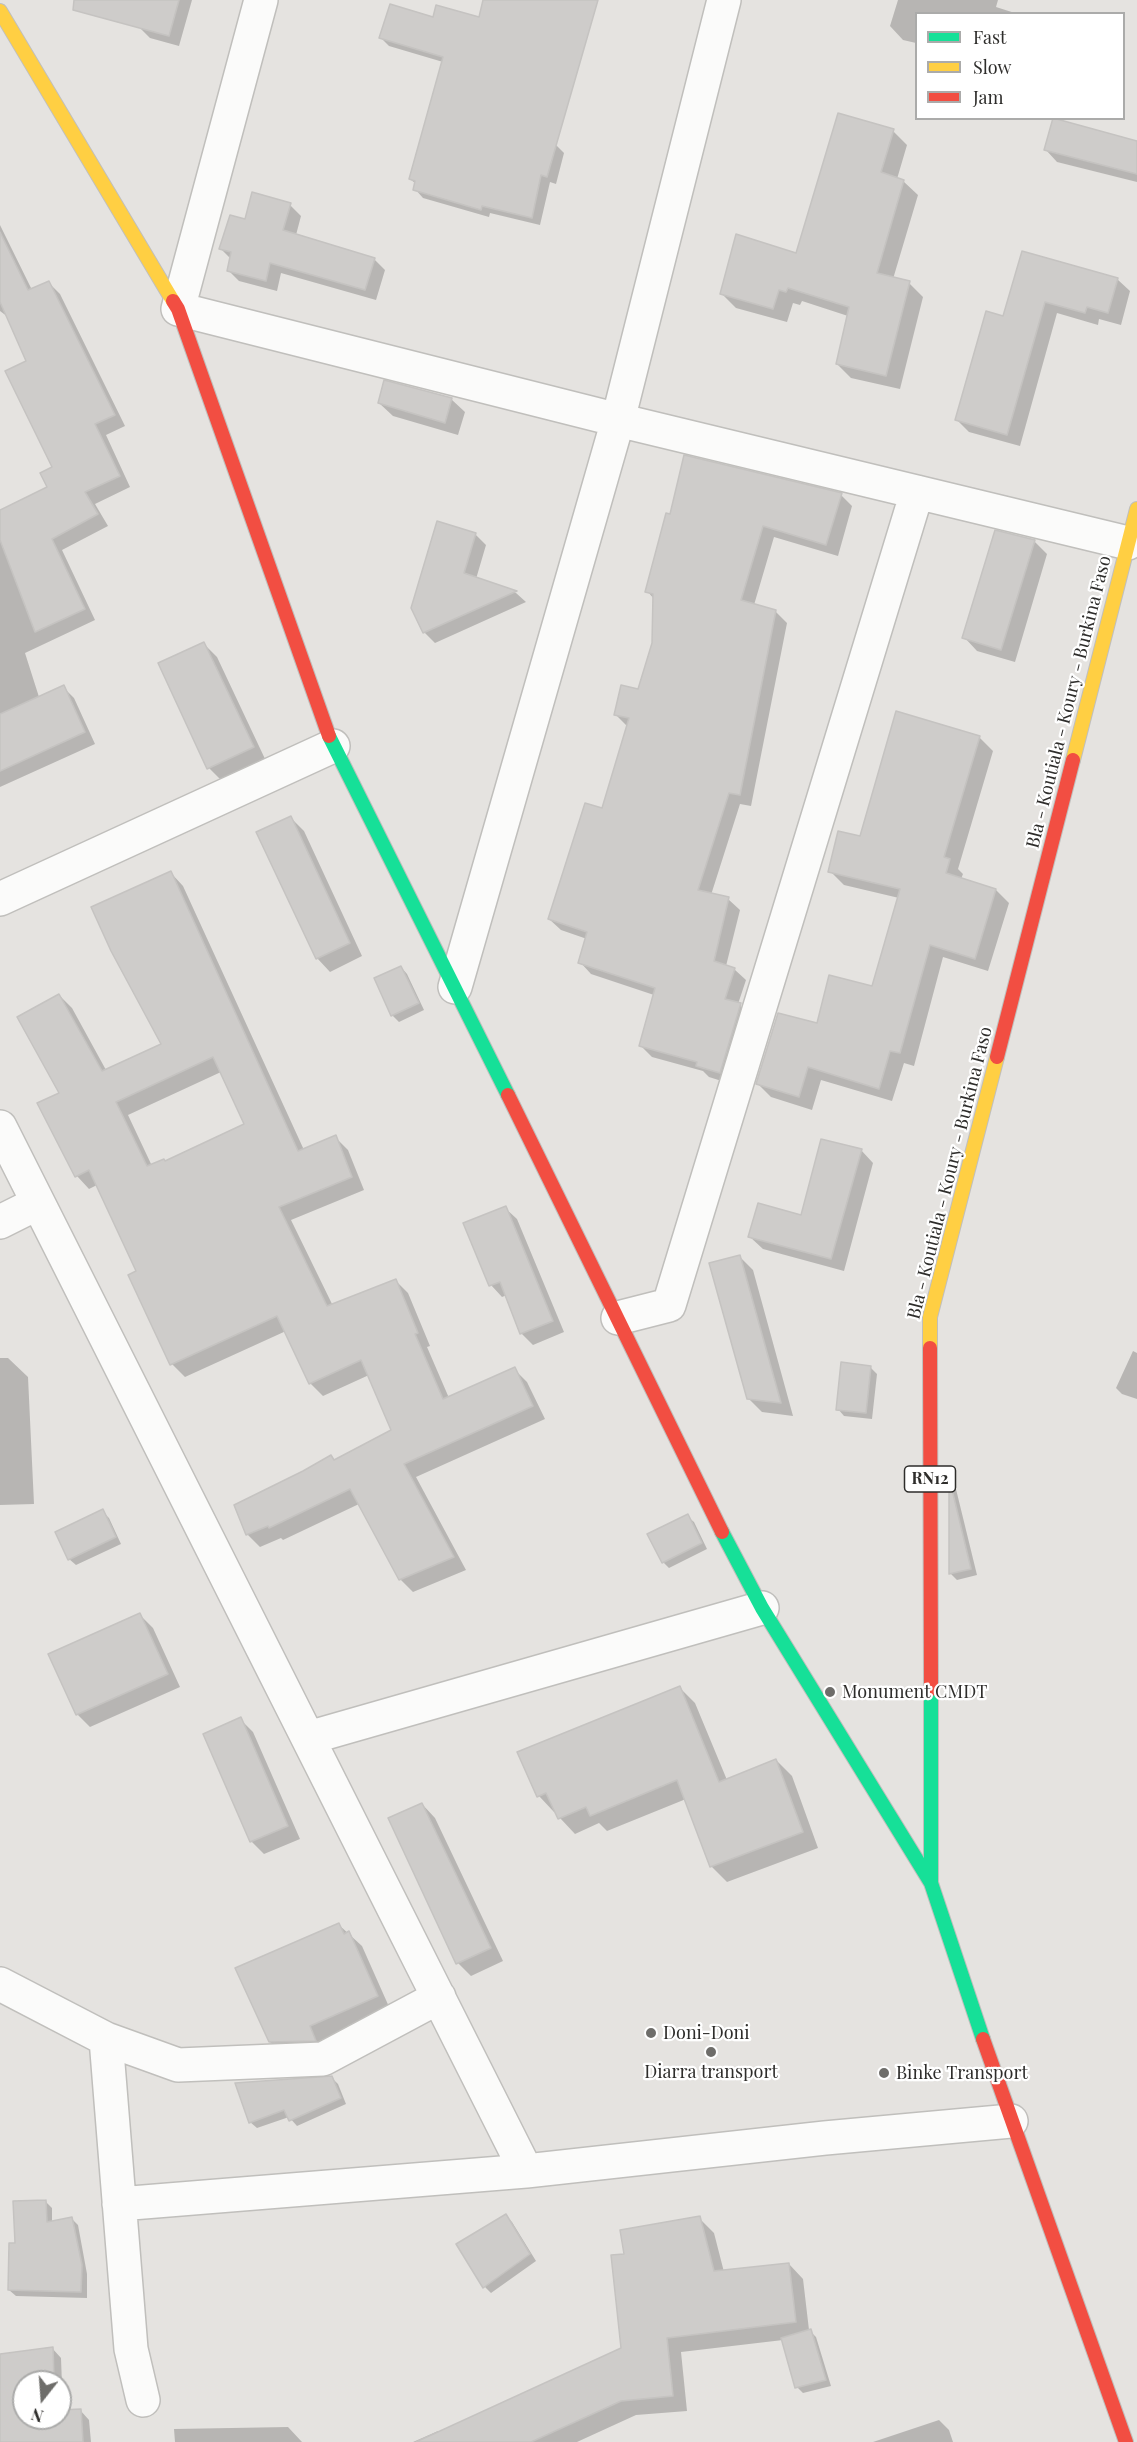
<!DOCTYPE html>
<style>
body{margin:0}
#map{position:relative;width:1137px;height:2442px;overflow:hidden;background:#e5e3e0;font-family:"Playfair Display",serif}
canvas{display:block}
.legend{position:absolute;left:915px;top:12px;width:210px;height:108px;box-sizing:border-box;background:#fff;border:2px solid #ababaa;margin:0;padding:8px 10px;list-style:none;font-size:18px;color:#2e2d2b}
.legend li{display:flex;align-items:center;gap:12px;height:30px}
.legend b{width:30px;border:2px solid #ababaa}
.north{position:absolute;left:12px;top:2370px;width:60px;height:60px;box-sizing:border-box;background:#fff;border:2px solid #ababaa;border-radius:50%;rotate:197deg;font-size:16px;font-weight:700;line-height:24px;text-align:center;color:#2e2d2b}
.north::after{content:'';display:block;margin:auto;width:21px;height:27px;background:#6e6d6a;clip-path:polygon(50% 0,100% 100%,50% 72%,0 100%)}
</style>
<div id="map">
<canvas width="1137" height="2442"></canvas>
<ul class="legend">
<li><b style="height:8px;background:#16e098"></b>Fast</li>
<li><b style="height:8px;background:#ffcf43"></b>Slow</li>
<li><b style="height:8px;background:#f24e42"></b>Jam</li>
</ul>
<div class="north">N</div>
</div>
<script>
const ctx = document.querySelector('canvas').getContext('2d');
ctx.lineJoin = 'round';
function fillPath(path, color) {
  ctx.fillStyle = color;
  ctx.fill(path, 'evenodd');
}
function toPath(rows) {
  const path = new Path2D();
  for (const r of rows) {
    path.moveTo(r[0], r[1]);
    for (let i = 2; i < r.length; i += 2) path.lineTo(r[i], r[i + 1]);
  }
  return path;
}
function strokePath(path, color, width, dash) {
  ctx.strokeStyle = color;
  ctx.lineWidth = width;
  ctx.lineCap = dash ? 'butt' : 'round';
  ctx.setLineDash(dash || []);
  ctx.stroke(path);
}
function write(font, color, halo, rows, align = 'center') {
  ctx.font = font + ' "Playfair Display",serif';
  ctx.lineWidth = 4.5;
  ctx.setLineDash([]);
  ctx.textBaseline = 'middle';
  ctx.strokeStyle = halo;
  ctx.fillStyle = color;
  for (const [text, x, y, turn = 0] of rows) {
    ctx.save();
    ctx.translate(x, y);
    ctx.rotate((+turn || 0) * Math.PI / 180);
    ctx.textAlign = isNaN(turn) ? turn : align;
    if (halo) ctx.strokeText(text, 0, 0);
    ctx.fillText(text, 0, 0);
    ctx.restore();
  }
}
fillPath(toPath([
 [148,0,192,0,179,46,150,38,139,27],
 [484,0,552,0,556,145,564,153,556,184,550,182,540,225,490,213,489,217,423,198,415,189,416,184,410,179,443,62,389,46,381,38,434,19,480,19],
 [898,0,998,0,996,7,1018,14,916,14,916,43,903,40,890,26],
 [893,131,907,145,897,179,903,181,918,195,893,279,909,283,923,297,900,389,851,378,837,364,848,316,802,301,800,305,793,303,787,322,736,308,722,294,797,255],
 [1137,143,1137,182,1057,162,1046,150],
 [290,205,301,216,296,235,374,259,385,270,376,300,281,273,277,291,239,281,228,270,231,259,221,249,246,221],
 [0,225,32,290,49,283,60,294,125,426,106,435,130,487,95,504,108,526,62,550,95,620,25,653,39,697,63,687,74,698,95,744,0,787,0,511,49,488,55,468,28,362,8,317,0,311],
 [1023,252,1117,279,1130,291,1121,325,1099,319,1098,325,1057,313,1020,446,969,432,957,420,1004,317],
 [451,399,465,412,458,435,393,416,379,403],
 [841,495,852,506,838,556,774,537,754,605,775,611,787,623,751,806,740,804,711,895,728,899,740,910,726,966,734,969,746,980,738,1004,752,1016,731,1084,709,1077,703,1071,652,1057,640,1045,654,995,591,974,580,962,587,939,561,930,549,919,603,810,627,726,616,715,639,690,653,643,655,600,647,591,667,515],
 [475,534,486,545,476,579,516,593,526,602,435,643,424,632],
 [1034,541,1047,554,1015,662,977,651,964,637],
 [204,644,217,657,266,761,222,781,209,768],
 [979,737,993,751,958,869,963,874,961,879,996,890,1009,903,988,971,943,957,914,1066,904,1063,892,1101,821,1080,812,1110,771,1097,758,1084,818,1025,873,988,899,898,844,885,830,871,861,838],
 [291,818,304,831,362,956,330,972,317,958],
 [171,873,183,886,304,1150,335,1137,348,1150,364,1190,291,1220,333,1306,395,1280,408,1293,430,1346,427,1347,449,1398,514,1369,527,1382,545,1419,416,1477,466,1570,413,1592,400,1579,359,1504,283,1540,281,1538,260,1547,247,1534,335,1461,393,1431,369,1375,323,1396,310,1383,286,1331,185,1377,172,1364,130,1276,138,1272,97,1185,89,1189,77,1176,61,1094,59,995,72,1008,106,1070,163,1044],
 [221,1072,246,1125,165,1162,152,1166,128,1115],
 [401,967,407,974,424,1010,399,1022,392,1015,375,979],
 [861,1150,873,1163,844,1271,763,1249,750,1237,802,1217],
 [505,1208,517,1219,564,1332,533,1345,521,1333,507,1295,502,1297,491,1285],
 [739,1256,753,1270,793,1416,762,1412,749,1399],
 [1133,1351,1137,1353,1137,1399,1122,1394,1116,1388],
 [0,1358,8,1358,28,1377,34,1504,0,1505],
 [871,1368,877,1374,872,1419,844,1416,838,1409],
 [951,1481,955,1485,977,1575,957,1580,951,1574],
 [102,1511,109,1518,121,1544,76,1565,69,1559],
 [687,1516,694,1522,707,1549,669,1568,663,1562],
 [140,1615,153,1628,180,1687,90,1727,77,1714],
 [680,1688,695,1703,727,1780,776,1760,792,1776,818,1848,727,1882,711,1866,686,1799,607,1831,599,1823,575,1834,560,1818,556,1811,554,1812,539,1796],
 [240,1719,253,1732,300,1839,264,1854,251,1841],
 [422,1804,435,1818,503,1961,471,1976,458,1963],
 [339,1925,362,1946,390,2009,322,2040,328,2053,284,2055,270,2042],
 [331,2077,338,2084,346,2104,297,2126,289,2117,257,2128,250,2122],
 [46,2202,52,2208,52,2222,72,2219,78,2225,87,2274,87,2298,16,2296,9,2290,16,2245],
 [506,2216,512,2222,536,2261,491,2293,485,2287],
 [699,2218,714,2233,724,2272,789,2264,803,2279,809,2330,816,2337,831,2386,803,2393,797,2387,783,2340,681,2352,687,2411,636,2415,577,2442,413,2442,438,2431,440,2433,623,2349,625,2256],
 [52,2348,61,2358,63,2411,80,2410,89,2420,91,2442,0,2442,0,2356],
 [24,2382,60,2382,60,2418,24,2418],
 [939,2420,949,2430,953,2442,873,2442],
 [288,2427,302,2442,175,2442,174,2429]
]), '#0003');
const building = toPath([
 [74,0,179,0,169,36,73,10,74,0],
 [483,0,598,0,547,177,541,175,532,218,482,206,481,210,413,190,415,181,409,179,443,57,379,38,390,4,433,17,436,5,479,17,483,0],
 [838,113,894,129,881,172,904,180,877,273,910,281,886,376,836,364,849,307,788,288,786,292,779,290,773,309,720,294,736,234,796,253,838,113],
 [1053,118,1137,141,1137,174,1044,150,1053,118],
 [252,192,291,203,283,230,375,258,365,290,270,263,266,281,227,271,231,252,219,249,230,215,245,219,252,192],
 [0,232,28,290,49,281,115,415,95,424,120,476,85,492,98,514,52,539,85,609,35,632,0,540,0,510,47,487,40,473,52,467,5,371,26,361,0,302,0,232],
 [1022,251,1118,278,1108,313,1087,307,1085,313,1045,302,1007,435,955,420,986,311,1003,316,1022,251],
 [384,380,452,398,445,423,378,403,384,380],
 [684,455,842,493,826,545,763,526,741,600,776,610,740,795,729,793,698,890,729,897,714,961,735,968,725,999,741,1003,720,1073,696,1066,697,1062,639,1046,655,988,578,963,587,932,548,919,585,803,602,808,629,718,614,715,621,685,638,689,652,643,653,594,645,592,666,513,670,514,684,455],
 [437,521,476,533,464,573,517,591,423,633,411,608,437,521],
 [995,530,1035,540,1001,650,962,638,995,530],
 [204,642,254,747,207,769,158,663,204,642],
 [64,685,85,732,0,771,0,714,64,685],
 [896,711,980,736,944,857,950,859,946,873,996,889,975,959,930,945,900,1053,890,1051,879,1089,808,1067,799,1097,756,1084,778,1013,817,1023,829,975,872,986,900,889,828,872,838,831,860,836,896,711],
 [291,816,350,943,316,959,256,832,291,816],
 [171,871,298,1151,336,1135,352,1177,279,1207,327,1306,396,1279,418,1333,415,1334,443,1399,515,1367,533,1406,404,1464,454,1557,399,1580,350,1489,269,1528,268,1526,246,1535,234,1505,303,1471,331,1455,334,1460,391,1430,361,1360,309,1384,277,1316,170,1365,128,1275,136,1271,89,1170,75,1177,37,1103,59,1093,17,1017,59,994,102,1071,161,1044,111,951,91,907,171,871],
 [213,1057,244,1124,165,1161,164,1159,147,1166,116,1102,213,1057],
 [401,966,419,1003,391,1016,374,978,401,966],
 [821,1139,862,1149,831,1259,748,1237,758,1203,801,1215,821,1139],
 [506,1206,553,1321,520,1334,500,1282,489,1286,463,1223,506,1206],
 [740,1255,781,1403,747,1399,709,1263,740,1255],
 [841,1362,871,1366,866,1413,836,1410,841,1362],
 [949,1477,971,1569,949,1574,949,1477],
 [103,1509,116,1537,68,1560,55,1532,103,1509],
 [688,1514,702,1543,662,1563,647,1534,688,1514],
 [140,1613,168,1674,76,1715,48,1654,140,1613],
 [680,1686,719,1782,776,1759,803,1832,710,1867,677,1780,590,1816,586,1807,558,1819,546,1793,537,1797,517,1752,680,1686],
 [241,1717,288,1826,250,1842,203,1734,241,1717],
 [422,1803,491,1948,456,1964,388,1818,422,1803],
 [339,1923,344,1934,349,1931,378,1996,310,2026,316,2041,269,2042,235,1968,339,1923],
 [332,2076,341,2098,289,2121,284,2110,249,2123,235,2083,332,2076],
 [46,2200,47,2222,72,2217,82,2265,81,2292,8,2290,9,2243,15,2243,13,2201,46,2200],
 [506,2214,530,2254,483,2288,456,2244,506,2214],
 [700,2216,714,2271,789,2263,796,2322,667,2338,673,2396,621,2401,531,2442,416,2442,621,2348,611,2255,624,2254,620,2230,700,2216],
 [811,2329,826,2380,795,2388,781,2338,811,2329],
 [53,2347,54,2382,24,2382,24,2418,60,2418,60,2410,81,2409,83,2442,0,2442,0,2354,53,2347]
]);
fillPath(building, '#ceccca');
strokePath(building, '#c5c3c1', 1.5);
const street = toPath([
 [261,0,178,309,618,420,1128,543],
 [0,899,333,746],
 [455,987,618,420,724,0],
 [0,1127,526,2171],
 [0,1222,38,1203],
 [618,1318,669,1305,917,492],
 [308,1738,762,1608],
 [0,1984,106,2039,178,2065,323,2059,439,1997],
 [106,2039,131,2349,143,2400],
 [119,2204,526,2171,825,2138,1011,2121]
]);
const fast = toPath([
 [329,736,508,1095],
 [722,1532,762,1608,931,1883],
 [931,1689,931,1883,983,2039]
]);
const slow = toPath([
 [0,11,173,301],
 [1073,760,1137,509],
 [930,1348,930,1317,997,1057]
]);
const jam = toPath([
 [173,301,178,309,329,736],
 [997,1057,1073,760],
 [508,1095,722,1532],
 [930,1348,931,1689],
 [983,2039,1126,2442]
]);
strokePath(street, '#c0bfbc', 36);
strokePath(fast, '#c0bfbc', 16);
strokePath(slow, '#c0bfbc', 16);
strokePath(jam, '#c0bfbc', 16);
strokePath(street, '#fbfbfa', 33);
strokePath(fast, '#16e098', 14);
strokePath(slow, '#ffcf43', 14);
strokePath(jam, '#f24e42', 14);
for (const [x, y, r, color] of [
 [830,1692,6,"#6e6d6a"],
 [651,2033,6,"#6e6d6a"],
 [711,2052,6,"#6e6d6a"],
 [884,2073,6,"#6e6d6a"]
]) {
  const dot = new Path2D();
  dot.arc(x, y, r, 0, 2 * Math.PI);
  ctx.fillStyle = color;
  ctx.fill(dot);
  strokePath(dot, '#fff', 2);
}
for (const [x, y, w] of [
 [930,1479,51]
]) {
  const box = new Path2D();
  box.roundRect(x - w / 2, y - 13, w, 26, 4.5);
  ctx.fillStyle = '#fff';
  ctx.fill(box);
  strokePath(box, '#2e2d2b', 1.5);
}
write('bold 16px', '#2e2d2b', null, [
 ["RN12",930,1479]
]);
write('18px', '#2e2d2b', '#fff', [
 ["Bla - Koutiala - Koury - Burkina Faso",1069,702,-76],
 ["Bla - Koutiala - Koury - Burkina Faso",950,1173,-76]
]);
write('18px', '#2e2d2b', '#fff', [
 ["Monument CMDT",842,1692],
 ["Doni-Doni",663,2033],
 ["Diarra transport",711,2072,"center"],
 ["Binke Transport",896,2073]
], 'left');
</script>
